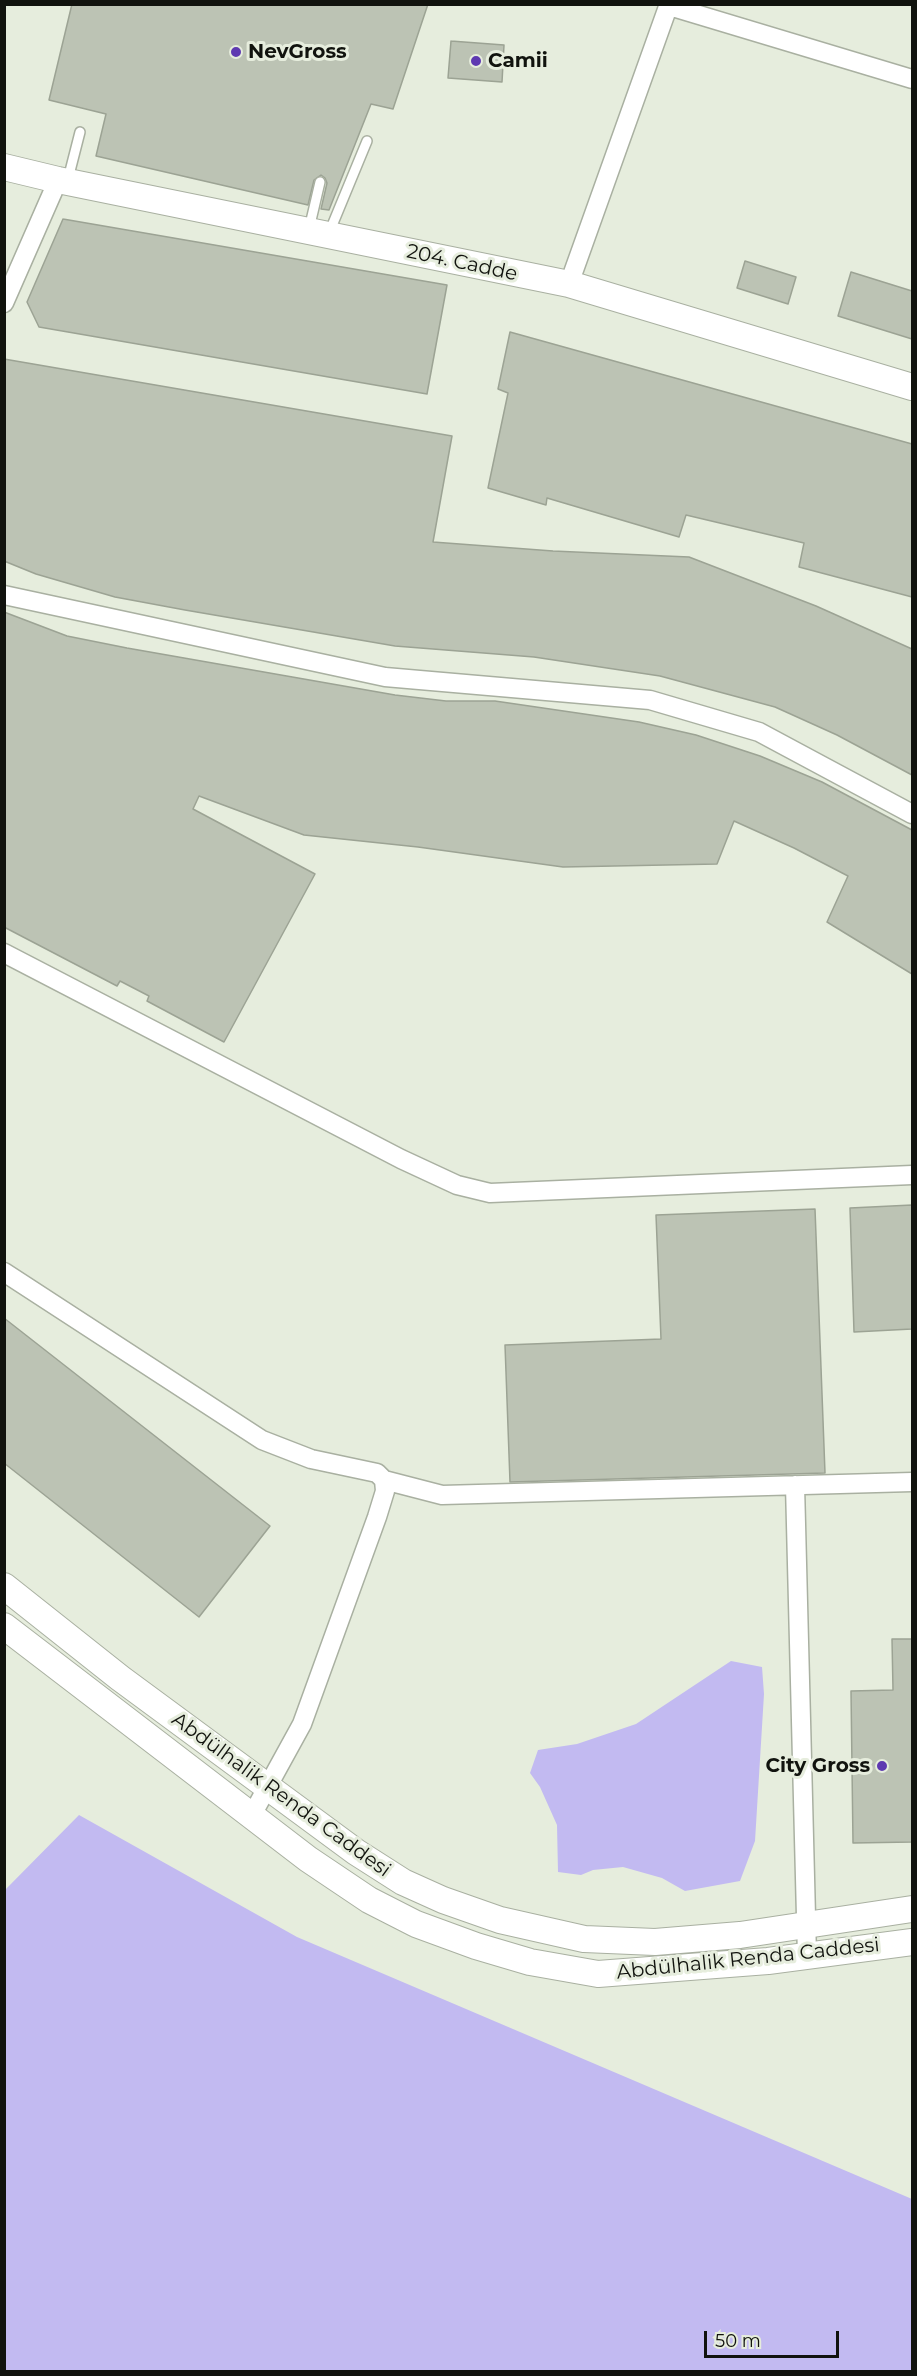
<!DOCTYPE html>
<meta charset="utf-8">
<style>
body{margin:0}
#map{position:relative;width:917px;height:2376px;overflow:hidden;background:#e6eddd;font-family:Montserrat,sans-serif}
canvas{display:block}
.frame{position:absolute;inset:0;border:6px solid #11130e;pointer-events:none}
.scale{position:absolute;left:704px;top:2331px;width:135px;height:27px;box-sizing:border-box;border:3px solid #11130e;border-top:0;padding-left:8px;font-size:18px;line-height:21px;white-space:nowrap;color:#11130e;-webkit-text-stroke:4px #e6eddd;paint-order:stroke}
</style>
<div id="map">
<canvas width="917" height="2376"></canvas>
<div class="frame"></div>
<div class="scale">50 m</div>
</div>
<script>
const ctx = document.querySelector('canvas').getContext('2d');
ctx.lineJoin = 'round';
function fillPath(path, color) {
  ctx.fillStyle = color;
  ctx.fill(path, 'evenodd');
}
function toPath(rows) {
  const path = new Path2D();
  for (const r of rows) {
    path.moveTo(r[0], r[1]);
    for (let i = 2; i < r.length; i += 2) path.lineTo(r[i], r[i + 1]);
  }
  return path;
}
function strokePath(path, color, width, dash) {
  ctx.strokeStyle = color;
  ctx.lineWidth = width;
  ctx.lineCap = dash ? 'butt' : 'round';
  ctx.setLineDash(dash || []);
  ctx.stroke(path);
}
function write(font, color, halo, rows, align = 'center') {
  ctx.font = font + ' Montserrat,sans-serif';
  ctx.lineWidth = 6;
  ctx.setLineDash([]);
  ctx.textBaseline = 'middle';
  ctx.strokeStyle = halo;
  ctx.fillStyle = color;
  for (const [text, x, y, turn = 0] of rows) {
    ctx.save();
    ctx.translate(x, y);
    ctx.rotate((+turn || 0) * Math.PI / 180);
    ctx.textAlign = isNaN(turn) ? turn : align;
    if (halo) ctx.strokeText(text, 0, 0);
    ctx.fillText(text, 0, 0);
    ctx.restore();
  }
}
fillPath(toPath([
 [731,1661,762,1667,764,1694,755,1841,740,1881,685,1891,662,1878,623,1867,593,1870,581,1875,558,1872,557,1825,540,1787,530,1773,538,1750,577,1744,636,1724],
 [79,1815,297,1937,912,2199,912,2371,5,2371,5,1890]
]), '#c2baf1');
const building = toPath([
 [72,4,428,4,393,109,371,104,329,210,321,209,327,183,325,178,321,175,314,180,308,205,96,156,106,114,49,100,72,4],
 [451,41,504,45,502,82,448,78,451,41],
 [63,219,447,285,427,394,39,327,27,302,63,219],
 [745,261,796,277,788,304,737,288,745,261],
 [851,272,912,291,912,339,838,316,851,272],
 [510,332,912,444,912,597,799,567,804,543,686,515,679,537,547,498,546,505,488,488,508,393,498,389,510,332],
 [4,359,452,436,433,542,553,551,689,557,816,606,912,649,912,775,837,735,775,707,660,676,534,657,395,646,185,610,115,597,36,574,4,561,4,359],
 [4,612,67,636,127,648,395,695,446,701,495,701,639,722,696,735,760,756,822,782,912,830,912,974,827,922,848,876,794,848,734,821,717,864,563,867,418,847,304,835,199,796,193,809,315,874,224,1042,147,1001,149,996,120,981,117,986,4,927,4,612],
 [912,1205,912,1329,854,1332,850,1208,912,1205],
 [815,1209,825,1473,510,1482,505,1345,661,1339,656,1215,815,1209],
 [4,1318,270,1526,199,1617,4,1463,4,1318],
 [892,1639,912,1639,912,1842,853,1843,851,1691,893,1690,892,1639]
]);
fillPath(building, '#bcc3b4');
strokePath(building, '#9ca394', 1.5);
const lane = toPath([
 [68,179,80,132],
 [309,229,320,182],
 [329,233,367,141]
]);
const street = toPath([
 [669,6,912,79],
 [569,284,669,4],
 [4,303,58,180],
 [4,595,385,677,650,700,759,732,912,814],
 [4,953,401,1159,457,1185,490,1193,912,1175],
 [4,1272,262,1440,311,1459,377,1473,384,1480,385,1491,377,1517,302,1724,252,1815],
 [384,1480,442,1495,912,1482],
 [795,1485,807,1956]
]);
const secondary = toPath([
 [4,167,58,180,569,284,912,387],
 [4,1586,120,1678,356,1852,403,1882,443,1900,500,1920,584,1939,655,1942,740,1935,912,1909],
 [4,1626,308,1859,369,1900,416,1924,476,1946,530,1962,598,1974,768,1961,912,1942]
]);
strokePath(lane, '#a9b0a1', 12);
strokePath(street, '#a9b0a1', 21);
strokePath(secondary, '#a9b0a1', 28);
strokePath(lane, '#fff', 9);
strokePath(street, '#fff', 18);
strokePath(secondary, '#fff', 26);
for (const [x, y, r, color] of [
 [236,52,6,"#5e39b1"],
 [476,61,6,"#5e39b1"],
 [882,1766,6,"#5e39b1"]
]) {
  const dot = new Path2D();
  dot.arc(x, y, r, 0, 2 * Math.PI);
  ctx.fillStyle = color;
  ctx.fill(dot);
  strokePath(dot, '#e6eddd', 2);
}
write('bold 20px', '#11130e', '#e6eddd', [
 ["NevGross",248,52],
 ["Camii",488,61],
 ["City Gross",870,1766,"right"]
], 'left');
write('20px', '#11130e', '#e6eddd', [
 ["204. Cadde",462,263,12],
 ["Abdülhalik Renda Caddesi",281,1795,36],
 ["Abdülhalik Renda Caddesi",748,1959,-6]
]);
</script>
